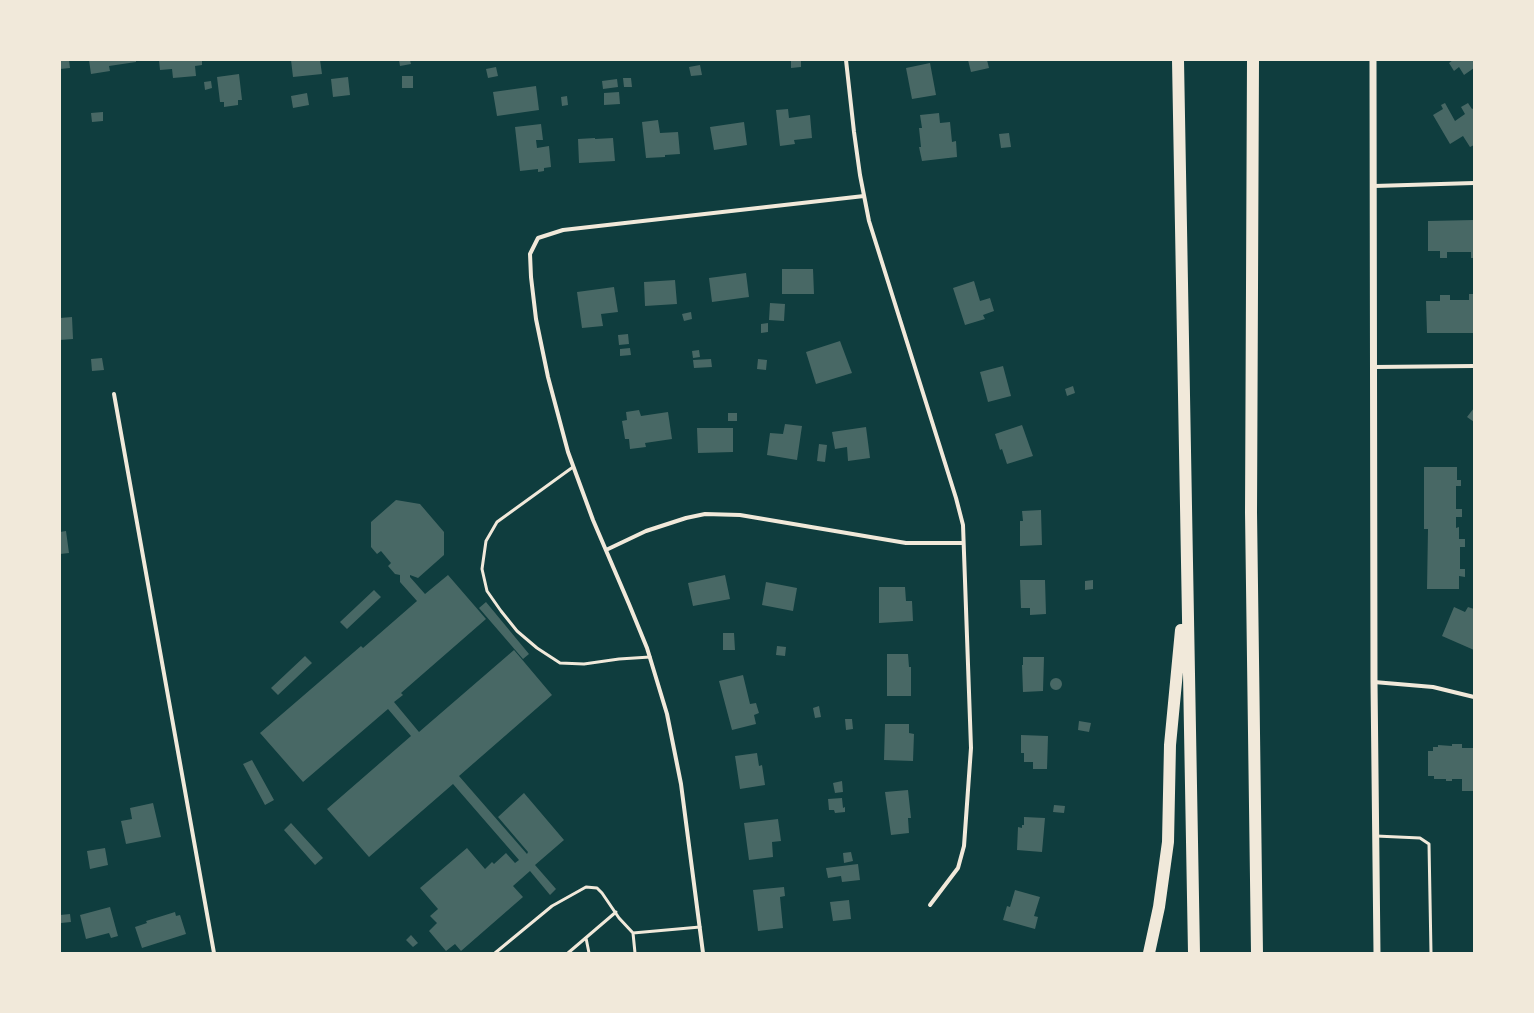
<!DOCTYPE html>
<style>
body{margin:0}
#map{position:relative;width:1534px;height:1013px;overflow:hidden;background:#0f3d3e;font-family:"Varela Round",sans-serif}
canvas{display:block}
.frame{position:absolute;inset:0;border:61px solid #f1e9da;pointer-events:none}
</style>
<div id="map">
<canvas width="1534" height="1013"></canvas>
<div class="frame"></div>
</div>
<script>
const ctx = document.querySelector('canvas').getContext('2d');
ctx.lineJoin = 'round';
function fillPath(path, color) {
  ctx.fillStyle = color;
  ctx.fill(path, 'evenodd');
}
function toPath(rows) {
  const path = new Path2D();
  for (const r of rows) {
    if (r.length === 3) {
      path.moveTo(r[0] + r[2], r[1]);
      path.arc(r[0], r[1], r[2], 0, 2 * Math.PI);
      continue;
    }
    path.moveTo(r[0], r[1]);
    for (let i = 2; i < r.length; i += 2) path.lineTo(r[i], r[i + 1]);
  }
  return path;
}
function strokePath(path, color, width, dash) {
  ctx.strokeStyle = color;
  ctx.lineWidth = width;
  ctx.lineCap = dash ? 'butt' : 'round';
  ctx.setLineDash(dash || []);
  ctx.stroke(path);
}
fillPath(toPath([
 [60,60,69,60,70,68,60,69],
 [89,60,136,60,136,62,109,66,110,71,91,74],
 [159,60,202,60,202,65,195,66,196,76,173,78,172,69,160,70],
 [291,60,320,60,322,74,293,77],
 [399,60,410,60,411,64,400,66],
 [791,60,801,60,801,67,791,68],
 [968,60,987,60,989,68,971,72],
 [1453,60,1474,60,1474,68,1464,75,1459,67,1454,71,1449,63],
 [930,63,936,95,912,99,906,68],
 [700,65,702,75,691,76,689,67],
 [496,67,498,76,488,78,486,69],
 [239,74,242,100,238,100,238,105,224,107,224,102,220,102,217,77],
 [402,76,413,76,413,88,402,88],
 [348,77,350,95,333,97,331,79],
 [623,78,631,78,632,87,624,87],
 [617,79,618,87,603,89,602,81],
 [211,81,212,88,205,90,204,82],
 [536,86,539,110,497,116,493,92],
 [619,92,620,104,604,105,604,93],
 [307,93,309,105,293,108,291,96],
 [567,96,568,105,562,106,561,97],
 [1445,103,1455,121,1465,114,1461,107,1468,103,1472,109,1474,108,1474,145,1470,147,1463,136,1450,144,1433,115,1443,109,1441,105],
 [788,109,789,118,810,115,812,138,794,140,795,144,780,146,776,110],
 [103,112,103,121,92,122,91,113],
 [939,113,940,123,950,122,952,142,956,141,957,157,922,161,919,147,921,147,919,128,922,128,920,115],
 [658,120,660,133,678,132,680,154,665,155,665,157,646,158,642,122],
 [744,122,747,145,714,150,710,127],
 [541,124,543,140,536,140,537,148,549,146,551,167,544,168,544,171,538,172,538,169,520,171,515,127],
 [1009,133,1011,147,1001,148,999,134],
 [595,138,595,139,613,138,615,161,579,163,578,139],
 [1474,220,1474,258,1471,258,1471,252,1447,252,1447,258,1440,258,1440,251,1428,251,1428,221],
 [782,269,813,269,814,294,782,294],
 [746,273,749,297,712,302,709,278],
 [675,280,677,304,645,306,644,282],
 [974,281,980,301,990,298,994,311,983,315,985,319,965,325,953,288],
 [614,287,618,312,601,314,603,326,582,328,577,292],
 [1469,294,1474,294,1474,333,1427,333,1426,301,1440,301,1440,295,1450,295,1450,300,1469,300],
 [770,303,785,304,784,321,769,320],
 [691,312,692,319,684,321,682,314],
 [72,317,73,339,60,340,60,318],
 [768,323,768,332,761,333,761,324],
 [628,334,629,344,619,345,618,335],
 [840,341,852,373,816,384,806,352],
 [630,348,631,355,620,356,620,349],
 [699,350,700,357,693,358,692,351],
 [102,358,104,370,92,371,91,359],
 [711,359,712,367,694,368,693,360],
 [758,359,767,360,766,370,757,369],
 [1003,366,1011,396,988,402,980,372],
 [1073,386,1075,393,1067,396,1065,389],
 [1474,408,1474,422,1467,417],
 [639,410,641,416,668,412,672,439,645,443,646,447,630,449,629,439,625,439,622,421,627,420,626,412],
 [728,413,737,413,737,421,728,421],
 [785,424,802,426,797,460,767,455,770,433,783,434],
 [1022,425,1033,456,1007,464,1002,449,1000,450,995,434],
 [866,427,870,458,848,461,847,447,835,449,832,432],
 [697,428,733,428,733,452,698,453],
 [819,444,827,445,825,462,817,461],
 [1424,467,1457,467,1457,480,1461,480,1461,486,1456,486,1456,509,1462,509,1462,517,1456,517,1456,528,1459,527,1459,539,1465,539,1465,547,1460,547,1460,569,1465,569,1465,577,1459,576,1459,589,1427,589,1428,529,1424,529],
 [396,500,420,504,444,532,444,555,418,578,410,575,410,577,425,594,448,575,486,619,401,693,403,695,394,702,419,732,514,650,552,695,459,776,527,854,528,852,498,817,524,793,564,840,535,865,556,889,550,895,530,871,513,886,523,897,461,951,455,944,446,951,429,931,437,923,430,916,438,909,420,888,467,848,485,869,492,862,494,864,506,853,515,863,519,860,453,784,369,857,327,809,411,736,388,709,303,782,260,733,361,646,363,648,417,601,400,582,400,575,395,574,388,566,391,563,381,551,377,554,371,547,371,522],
 [1041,510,1042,545,1020,546,1020,521,1023,521,1022,511],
 [66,531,69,553,60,554,60,532],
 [725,575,730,599,693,606,688,583],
 [1020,580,1045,580,1046,614,1030,615,1030,608,1021,608],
 [1093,580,1093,589,1085,590,1085,581],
 [766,582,797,588,793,611,762,605],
 [879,587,905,587,906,601,912,601,913,621,879,623],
 [374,590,381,597,347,629,340,622],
 [486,602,529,654,523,659,479,608],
 [1454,607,1465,612,1468,607,1474,609,1474,650,1442,636],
 [723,633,734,633,735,650,723,650],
 [777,646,786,647,785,656,776,655],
 [887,654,908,654,909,667,911,667,911,696,887,696],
 [305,656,312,663,278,695,271,688],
 [1023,657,1044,657,1043,691,1023,692,1022,665,1023,665],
 [743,675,750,704,756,703,759,713,754,715,756,724,732,730,719,681],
 [1056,684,6],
 [819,706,821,717,815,718,813,708],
 [845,719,852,719,853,729,846,730],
 [1079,721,1091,723,1089,732,1078,730],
 [885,724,909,724,909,733,914,734,913,761,884,760],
 [1021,735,1048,736,1047,769,1033,769,1033,762,1024,762,1024,753,1021,753],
 [1452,744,1462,744,1462,748,1474,748,1474,791,1462,791,1462,779,1452,779,1452,781,1446,781,1446,779,1434,779,1434,776,1428,776,1428,751,1433,751,1433,747,1438,747,1438,745,1452,746],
 [757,753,759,766,762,765,765,785,740,789,735,756],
 [252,760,274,800,265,805,243,764],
 [842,781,843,792,835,793,833,783],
 [908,790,911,818,908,818,909,833,891,835,885,792],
 [842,798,843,808,845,807,845,812,835,813,834,810,829,810,828,799],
 [153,803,161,837,126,844,121,821,132,819,130,808],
 [1054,805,1065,806,1064,813,1053,812],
 [1024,817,1045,818,1042,852,1017,850,1018,827,1022,828,1022,825,1024,825],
 [778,819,781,841,772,842,773,857,749,860,744,823],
 [291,823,323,858,315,865,284,830],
 [105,848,108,865,90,869,87,851],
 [851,852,853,861,844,863,843,853],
 [858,864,860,880,842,882,841,876,828,878,826,868],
 [784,887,785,896,780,897,783,928,758,931,753,890],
 [1015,890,1040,897,1034,916,1038,917,1035,929,1003,920,1007,906,1010,907],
 [849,900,851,919,833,921,830,902],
 [110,907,118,936,111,938,109,933,86,939,80,915],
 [175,912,176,916,180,915,186,934,142,948,135,927,147,923,146,921],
 [70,914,71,922,61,923,60,915],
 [411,935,418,943,413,947,406,940]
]), '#486865');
strokePath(toPath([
 [573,467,497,522,486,541,482,569,487,591,501,611,517,631,537,648,560,663,584,664,619,659,650,657],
 [1376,836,1420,838,1429,844,1431,953],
 [633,933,635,953],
 [586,938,589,953],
 [495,953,552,906,586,887,597,888,602,893,619,918,633,933,700,927],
 [568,953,616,912]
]), '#f1e9da', 3);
strokePath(toPath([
 [846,60,854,132,860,175,869,221,956,498,963,525,971,748,964,846,958,868,930,905],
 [1374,186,1474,183],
 [1374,367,1474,366],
 [114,394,214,953],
 [606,550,646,531,686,518,705,514,740,515,906,543,963,543],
 [1374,682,1433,687,1474,697],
 [703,953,681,784,667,714,647,648,629,604,593,520,568,452,548,377,536,319,531,277,530,254,538,238,563,230,864,196]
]), '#f1e9da', 4);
strokePath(toPath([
 [1373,60,1374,682,1377,953]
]), '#f1e9da', 7);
strokePath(toPath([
 [1178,60,1194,953],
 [1253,60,1251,512,1257,953],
 [1149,953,1159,907,1168,842,1170,745,1181,630]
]), '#f1e9da', 12);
</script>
